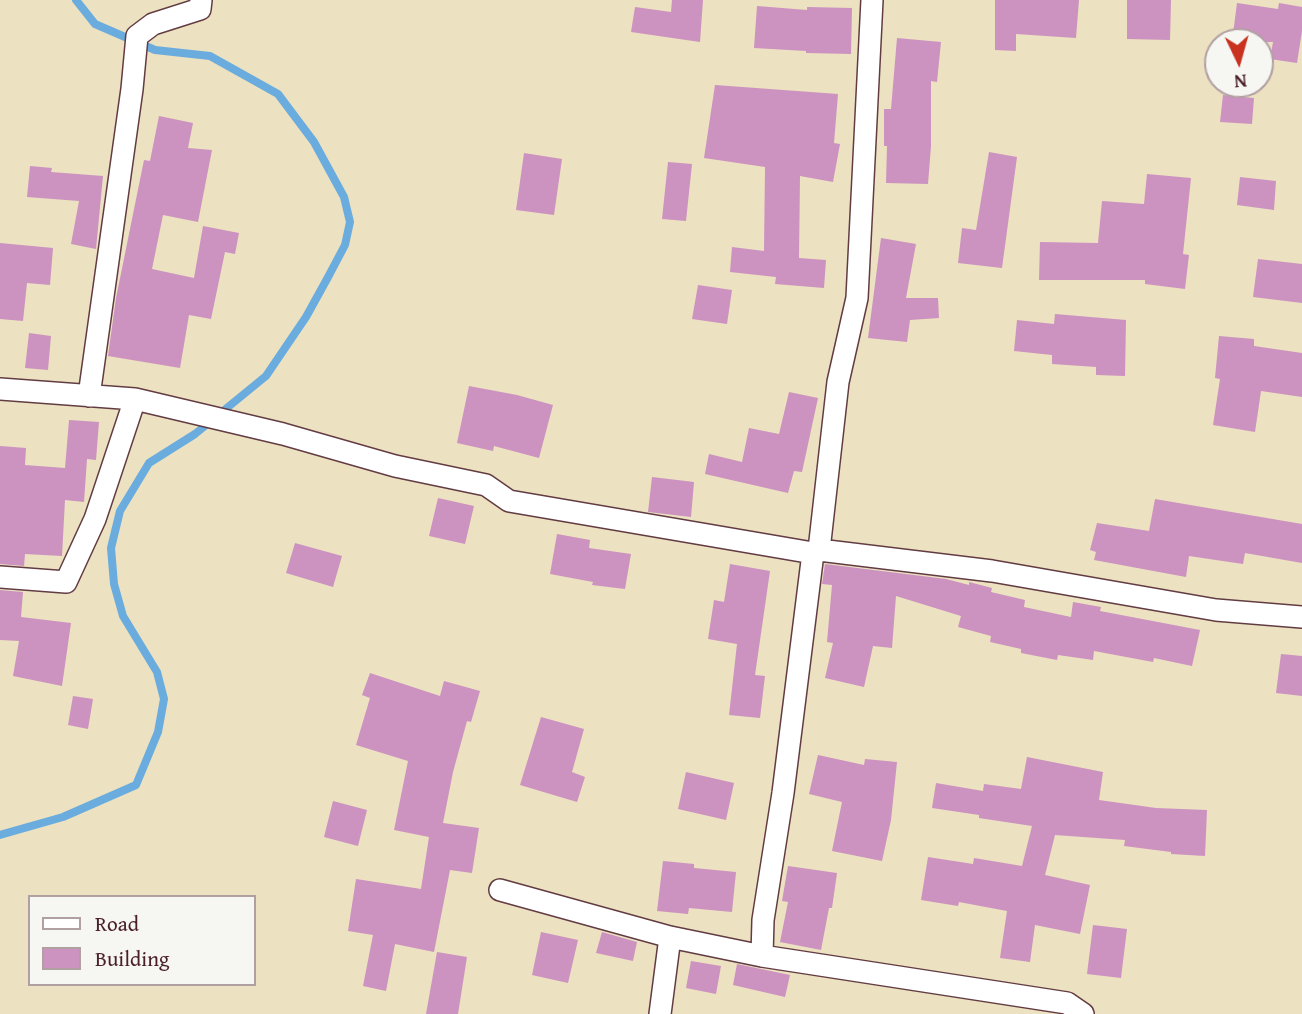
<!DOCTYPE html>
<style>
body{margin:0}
#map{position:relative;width:1302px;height:1014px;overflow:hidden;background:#ece1c1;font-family:"Gentium Book Plus",serif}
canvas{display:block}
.legend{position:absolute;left:28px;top:895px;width:228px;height:91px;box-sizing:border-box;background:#f6f6f2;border:2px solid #b1a0a2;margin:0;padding:9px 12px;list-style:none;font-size:21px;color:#4a1f2b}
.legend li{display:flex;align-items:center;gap:14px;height:35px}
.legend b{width:35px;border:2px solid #b1a0a2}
.north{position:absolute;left:1204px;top:28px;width:70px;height:70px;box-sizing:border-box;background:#f6f6f2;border:2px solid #b1a0a2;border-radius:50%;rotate:175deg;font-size:19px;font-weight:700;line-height:28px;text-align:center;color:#4a1f2b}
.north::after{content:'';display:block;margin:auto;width:24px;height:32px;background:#c8321e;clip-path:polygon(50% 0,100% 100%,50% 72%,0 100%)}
</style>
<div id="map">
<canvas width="1302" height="1014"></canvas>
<ul class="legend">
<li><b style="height:9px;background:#fff"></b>Road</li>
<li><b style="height:19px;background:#cc92c0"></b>Building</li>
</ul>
<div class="north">N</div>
</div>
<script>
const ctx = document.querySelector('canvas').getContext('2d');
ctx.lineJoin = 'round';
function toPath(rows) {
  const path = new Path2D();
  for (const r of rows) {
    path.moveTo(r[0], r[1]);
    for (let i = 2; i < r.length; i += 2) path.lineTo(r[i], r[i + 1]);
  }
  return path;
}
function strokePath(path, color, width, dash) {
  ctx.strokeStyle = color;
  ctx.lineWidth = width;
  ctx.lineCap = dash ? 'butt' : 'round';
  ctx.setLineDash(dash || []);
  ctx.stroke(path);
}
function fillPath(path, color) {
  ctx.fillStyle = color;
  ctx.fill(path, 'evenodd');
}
strokePath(toPath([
 [0,835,63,817,136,785,158,732,164,699,157,672,123,616,114,584,111,548,120,511,149,463,195,434,266,376,306,317,327,279,345,245,350,222,344,197,314,142,278,94,210,56,155,50,95,24,76,0]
]), '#6aacde', 8);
fillPath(toPath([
 [672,0,703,0,700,42,631,32,635,7,671,12],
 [995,0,1079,0,1076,38,1016,34,1016,51,995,50],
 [1127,0,1171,0,1170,40,1127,39],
 [1237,3,1278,9,1279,3,1302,7,1302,31,1297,63,1270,59,1273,42,1232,42],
 [757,6,807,10,807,7,852,8,851,54,806,53,806,51,754,48],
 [897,38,941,42,937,82,931,81,931,146,928,184,886,183,887,146,884,146,884,109,891,109],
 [715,85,838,94,834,143,840,144,833,182,800,176,799,258,826,260,824,288,775,284,776,277,730,272,732,247,764,251,765,167,704,158],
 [1223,95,1254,98,1252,124,1220,122],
 [159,116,193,123,188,148,212,150,198,222,163,215,152,269,194,278,203,226,239,233,235,254,225,252,211,319,189,315,180,368,108,356,116,298,144,160,150,161],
 [989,152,1017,157,1002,268,958,263,962,228,976,230],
 [524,153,562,159,554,215,516,210],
 [668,162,692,164,686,221,662,219],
 [30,166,52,168,51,172,103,176,96,249,71,244,79,201,27,197],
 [1147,174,1191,178,1183,254,1189,255,1185,289,1145,284,1145,280,1039,280,1040,242,1098,243,1102,201,1144,204],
 [1240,177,1276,181,1274,210,1237,205],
 [881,238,916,244,906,298,938,298,939,318,910,320,907,342,868,338],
 [0,243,53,248,50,285,27,283,23,321,0,319],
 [1258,259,1302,264,1302,303,1253,297],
 [698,285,732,290,727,324,692,319],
 [1055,314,1126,320,1125,376,1096,375,1096,367,1052,364,1052,355,1014,351,1017,320,1054,324],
 [29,333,51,336,48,370,25,368],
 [1219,336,1254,339,1254,346,1302,353,1302,397,1261,391,1255,432,1213,425,1220,379,1215,378],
 [469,386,517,395,553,405,539,458,494,446,493,451,457,443],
 [789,392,818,398,802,472,794,471,788,493,705,474,709,454,742,462,749,428,779,434],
 [69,420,99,422,96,460,87,459,84,502,65,500,62,556,25,554,24,566,0,564,0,446,26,448,25,465,65,468],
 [652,477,694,482,691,517,648,512],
 [438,498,474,506,465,544,429,536],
 [1155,499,1302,524,1302,563,1245,553,1243,564,1189,556,1186,577,1094,560,1096,552,1090,550,1097,523,1149,531],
 [557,534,590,540,589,548,631,554,625,589,592,585,593,582,550,574],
 [295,543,342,556,333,587,286,573],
 [730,564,770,571,755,675,765,676,760,718,729,715,737,644,708,639,714,600,724,602],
 [825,564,946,579,969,585,969,582,992,588,991,592,1025,600,1024,607,1071,617,1073,602,1101,607,1100,611,1200,630,1192,666,1154,658,1153,662,1094,651,1093,660,1058,655,1057,660,1021,653,1021,649,990,642,991,636,958,627,961,616,896,596,892,648,873,646,864,687,825,678,833,643,827,642,832,585,822,584],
 [0,590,23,592,21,617,71,623,62,686,13,676,19,641,0,640],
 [1281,654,1302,656,1302,696,1276,693],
 [370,673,440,696,444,681,480,691,471,722,467,721,453,772,443,823,479,828,472,873,450,870,434,952,395,944,386,991,363,986,373,935,348,931,356,879,421,889,429,837,394,830,408,761,356,745,370,698,362,695],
 [73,696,93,699,88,729,68,725],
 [541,717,584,729,572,772,585,777,577,802,520,785],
 [818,755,864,765,865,759,897,762,891,820,882,861,832,851,842,802,809,794],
 [1027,757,1103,772,1099,800,1156,808,1207,810,1205,856,1171,854,1171,852,1124,846,1125,840,1055,835,1045,875,1090,885,1080,934,1035,925,1030,962,1000,958,1007,911,959,902,958,906,921,900,928,857,973,864,974,858,1022,866,1032,826,979,818,979,815,932,808,936,783,983,791,984,784,1021,789],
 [686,772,734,783,726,820,678,809],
 [333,801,367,810,358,846,324,837],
 [663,861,694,864,694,868,736,872,732,912,689,908,688,914,657,911],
 [788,866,837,873,832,908,829,908,821,950,780,942,788,902,782,901],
 [1093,925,1127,929,1121,978,1087,974],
 [541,932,578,940,568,983,532,975],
 [602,932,637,942,633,961,596,953],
 [437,952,467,957,458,1014,426,1014],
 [691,961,721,966,716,994,686,988],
 [737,964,790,975,785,997,733,985]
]), '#cc92c0');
const minor = toPath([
 [0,389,135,399,283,434,395,466,486,485,509,501,813,553],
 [89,396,132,89,137,36,153,24,200,9,201,0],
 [819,550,992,571,1216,610,1302,617],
 [0,577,66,582,95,519,135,399],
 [500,890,670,937,762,956,1067,1003,1083,1014],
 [762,956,763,920,783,793,813,553,819,550,838,382,857,298,872,0],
 [660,1014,670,937]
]);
strokePath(minor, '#623c42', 24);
strokePath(minor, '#fff', 21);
</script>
